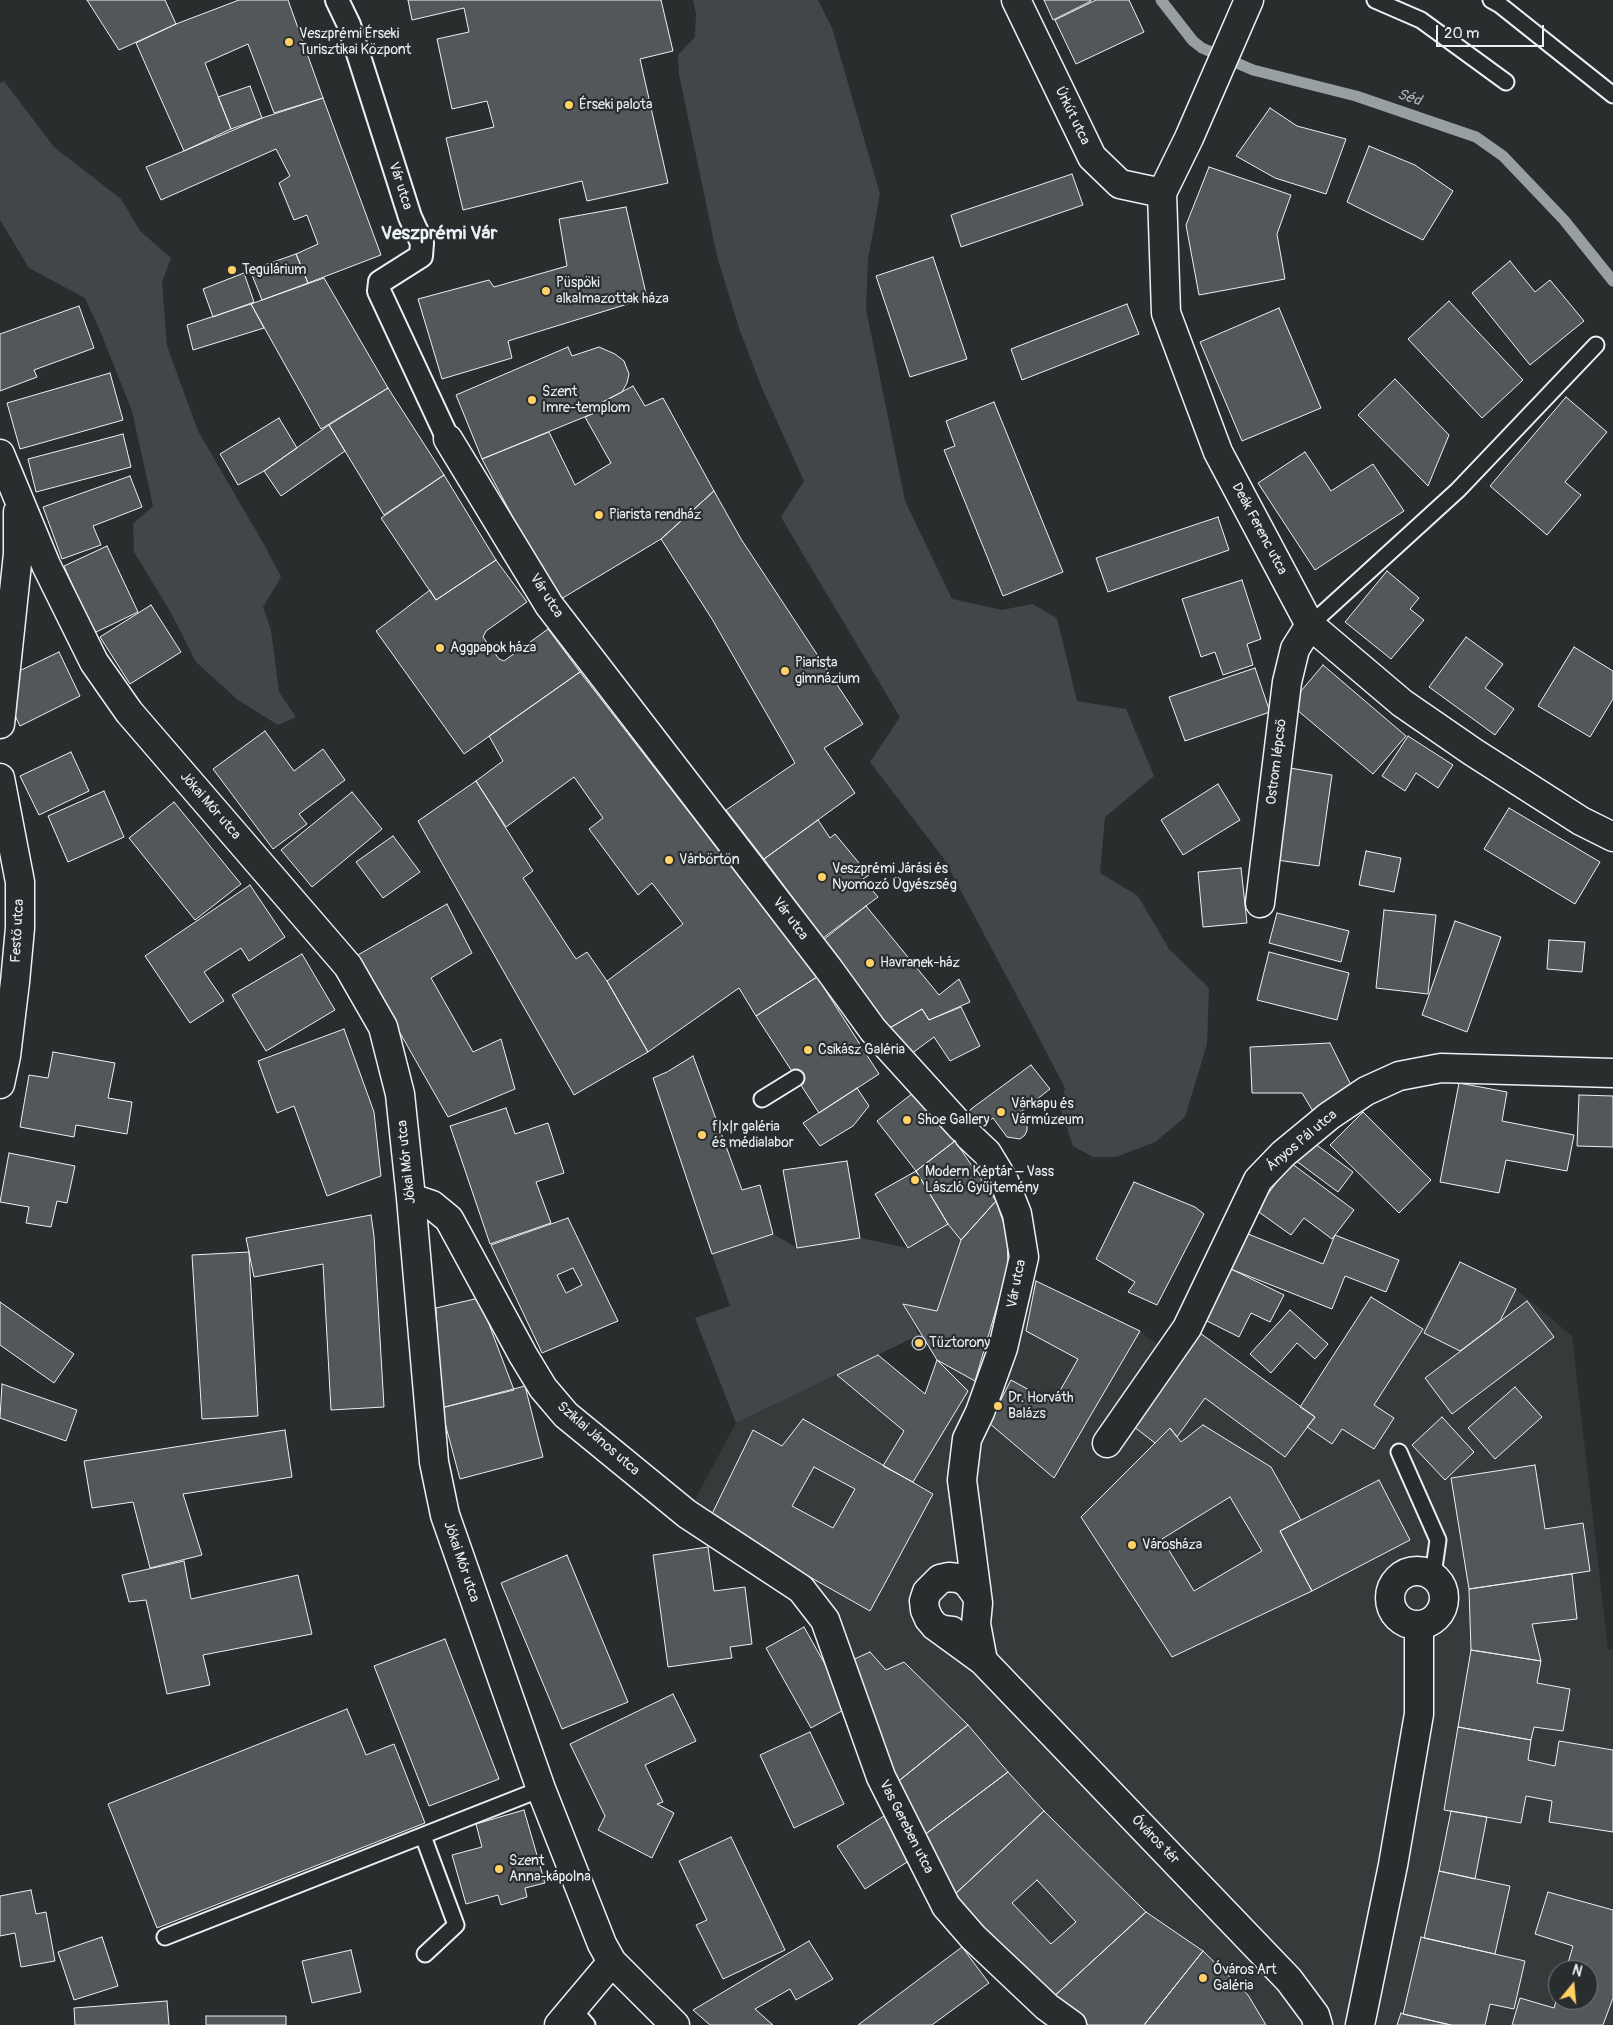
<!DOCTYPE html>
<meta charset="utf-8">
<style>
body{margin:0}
#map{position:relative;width:1613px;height:2025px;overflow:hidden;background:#2a2d2e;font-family:Pangolin,sans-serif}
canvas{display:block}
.north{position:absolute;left:1548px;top:1960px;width:50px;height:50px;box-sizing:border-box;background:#2a2d2e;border:1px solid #767b7f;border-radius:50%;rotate:17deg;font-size:14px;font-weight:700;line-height:20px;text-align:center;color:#e8f1f8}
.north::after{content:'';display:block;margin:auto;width:18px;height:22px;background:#ffd166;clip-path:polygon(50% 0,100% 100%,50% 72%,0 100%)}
.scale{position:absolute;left:1436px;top:25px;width:108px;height:22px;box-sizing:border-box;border:2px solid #e8f1f8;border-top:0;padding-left:6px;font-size:15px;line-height:18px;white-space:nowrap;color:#e8f1f8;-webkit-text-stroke:4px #2a2d2e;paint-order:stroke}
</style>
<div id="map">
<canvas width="1613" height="2025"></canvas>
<div class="north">N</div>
<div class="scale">20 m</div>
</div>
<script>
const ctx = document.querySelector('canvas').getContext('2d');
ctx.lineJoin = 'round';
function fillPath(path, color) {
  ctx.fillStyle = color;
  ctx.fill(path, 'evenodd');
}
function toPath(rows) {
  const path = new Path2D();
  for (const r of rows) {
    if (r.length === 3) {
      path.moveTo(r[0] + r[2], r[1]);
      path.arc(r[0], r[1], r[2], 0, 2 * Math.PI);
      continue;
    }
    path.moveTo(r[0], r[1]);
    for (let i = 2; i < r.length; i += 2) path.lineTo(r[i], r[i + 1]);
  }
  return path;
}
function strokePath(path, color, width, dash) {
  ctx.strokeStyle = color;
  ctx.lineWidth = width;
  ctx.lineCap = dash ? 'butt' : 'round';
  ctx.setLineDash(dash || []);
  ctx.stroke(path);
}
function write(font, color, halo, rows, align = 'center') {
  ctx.font = font + ' Pangolin,sans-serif';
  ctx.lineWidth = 4.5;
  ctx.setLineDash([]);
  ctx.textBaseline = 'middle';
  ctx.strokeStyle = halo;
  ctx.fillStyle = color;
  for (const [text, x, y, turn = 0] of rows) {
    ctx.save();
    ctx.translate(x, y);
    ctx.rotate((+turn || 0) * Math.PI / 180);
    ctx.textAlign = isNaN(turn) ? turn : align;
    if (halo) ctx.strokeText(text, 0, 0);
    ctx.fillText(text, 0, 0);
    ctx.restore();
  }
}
fillPath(toPath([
 [996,1201,1007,1233,1008,1269,1140,1331,1176,1359,1300,1407,1371,1297,1422,1329,1460,1262,1516,1289,1572,1336,1608,1649,1613,1650,1613,2025,1072,2025,825,1620,687,1514,736,1423,878,1355,925,1394,937,1360,903,1304],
 [1558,1970,1588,1970,1588,2000,1558,2000]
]), '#363a3b');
fillPath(toPath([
 [693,0,818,0,832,28,880,194,868,259,866,309,905,501,952,599,1002,610,1032,604,1057,618,1077,701,1126,709,1154,776,1105,817,1100,873,1138,896,1169,949,1209,988,1207,1044,1185,1117,1155,1142,1116,1157,1093,1157,1073,1146,1060,1106,1065,1088,1026,1013,944,859,870,762,900,717,781,517,804,481,761,386,739,328,717,256,679,74,678,55,695,37,696,14],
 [4,81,54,147,121,199,140,231,171,258,162,282,167,346,198,431,266,548,281,577,263,607,271,630,279,692,296,717,278,725,238,700,196,662,170,611,134,552,133,524,153,506,132,411,101,333,85,298,29,268,0,220,0,83],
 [948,1224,961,1240,937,1311,903,1304,919,1335,736,1423,695,1318,730,1306,712,1254,773,1234,797,1248,860,1238,908,1248]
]), '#424648');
strokePath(toPath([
 [1161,0,1193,41,1202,48,1253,70,1356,96,1476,137,1503,156,1564,220,1613,281]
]), '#989fa3', 11);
const building = toPath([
 [87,0,165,0,176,24,119,50,87,0],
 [239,0,288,0,323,98,274,113,248,44,205,63,231,129,184,151,136,43,176,24,239,0],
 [408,0,661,0,673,51,640,59,668,183,587,201,582,181,463,210,446,138,494,127,487,101,452,109,437,39,469,32,464,8,412,20,408,0],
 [1044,0,1091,0,1091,1,1053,20,1044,0],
 [1096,0,1129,0,1144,32,1076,64,1055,20,1096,0],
 [250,86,262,118,231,129,218,97,250,86],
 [323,98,381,255,308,283,296,254,318,244,307,215,294,220,279,183,290,176,276,149,161,200,146,167,262,118,323,98],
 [1270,108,1297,126,1346,139,1326,194,1275,178,1236,156,1270,108],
 [1369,146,1415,165,1453,191,1423,240,1347,202,1369,146],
 [1209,167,1291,195,1277,234,1285,279,1199,295,1186,225,1209,167],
 [1072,174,1083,205,961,247,951,215,1072,174],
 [626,207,647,298,508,341,512,358,442,379,418,299,489,280,494,287,567,266,559,219,626,207],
 [296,254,308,283,262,300,250,270,296,254],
 [933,257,967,359,910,377,876,276,933,257],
 [1510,261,1535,292,1550,280,1584,321,1530,365,1472,293,1510,261],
 [244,273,254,302,213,317,203,289,244,273],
 [324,278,388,388,321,429,251,304,324,278],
 [1449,301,1523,380,1482,418,1408,339,1449,301],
 [251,304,264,328,193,350,187,325,251,304],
 [1127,304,1139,334,1022,380,1011,349,1127,304],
 [79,306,94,348,34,370,37,377,0,391,0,334,79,306],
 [1279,308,1321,408,1242,441,1200,342,1279,308],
 [568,347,572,356,599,347,615,354,624,361,629,374,627,383,622,392,597,405,599,411,482,459,456,395,568,347],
 [110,373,123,420,20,449,7,403,110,373],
 [1395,379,1449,435,1428,486,1358,415,1395,379],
 [633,386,645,406,663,398,714,491,661,539,561,599,525,540,482,459,549,432,575,485,611,463,585,417,599,411,597,405,633,386],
 [388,388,444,475,384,515,329,425,388,388],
 [1566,397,1607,432,1565,482,1581,495,1547,535,1490,486,1566,397],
 [994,402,1063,572,1003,596,944,450,955,446,946,421,994,402],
 [279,418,297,448,264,471,238,485,220,454,279,418],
 [329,425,345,451,281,496,264,471,329,425],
 [123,434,131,467,36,492,28,459,123,434],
 [1305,452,1331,491,1373,464,1404,511,1315,570,1258,483,1305,452],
 [444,475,496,560,436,600,381,518,444,475],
 [130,476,142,507,93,526,101,545,62,559,43,507,130,476],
 [714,491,741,539,863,724,824,748,855,793,764,859,726,810,795,763,712,619,661,539,714,491],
 [1218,517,1229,550,1108,592,1096,558,1218,517],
 [107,546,138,612,94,633,64,566,107,546],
 [496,560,527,602,486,631,483,637,499,659,504,661,548,629,580,672,464,754,376,631,430,590,436,600,496,560],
 [1387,571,1419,598,1410,609,1424,620,1391,659,1345,622,1387,571],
 [1242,580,1261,639,1247,644,1253,665,1223,675,1215,652,1201,657,1182,599,1242,580],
 [151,605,181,652,130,684,100,637,151,605],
 [1466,637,1503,664,1485,688,1514,709,1495,735,1429,687,1466,637],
 [1574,647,1613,671,1613,699,1590,737,1538,706,1574,647],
 [59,652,80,696,20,726,9,703,15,673,59,652],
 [1323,665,1406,736,1373,774,1290,704,1323,665],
 [1255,668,1270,712,1185,741,1169,697,1255,668],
 [580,672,817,977,756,1016,739,988,648,1052,607,981,683,924,652,883,638,895,589,829,603,818,574,777,506,827,476,781,503,761,489,736,580,672],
 [265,731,294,771,323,749,345,780,299,814,307,824,273,849,213,769,265,731],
 [1408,736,1453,765,1438,788,1416,773,1405,791,1382,776,1408,736],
 [71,752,89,791,39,815,20,776,71,752],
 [1284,767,1332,775,1319,866,1270,859,1284,767],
 [476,781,533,871,523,878,576,959,587,952,607,981,648,1052,574,1095,418,821,476,781],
 [1218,784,1240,820,1183,855,1161,820,1218,784],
 [104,791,124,837,68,862,48,816,104,791],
 [352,792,382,829,312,887,281,850,352,792],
 [174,802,241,884,195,920,129,838,174,802],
 [1509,808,1600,862,1575,904,1484,849,1509,808],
 [818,820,830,838,835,834,869,875,863,879,878,897,823,938,764,859,818,820],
 [393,836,420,872,383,898,356,862,393,836],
 [1366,851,1401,858,1394,892,1359,885,1366,851],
 [1241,868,1247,923,1203,927,1198,872,1241,868],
 [250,885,285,937,249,961,241,948,204,972,224,1001,190,1023,145,956,250,885],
 [447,904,472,953,431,978,473,1052,501,1039,515,1089,448,1117,356,956,447,904],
 [866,906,939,995,959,979,970,1002,929,1020,922,1009,888,1029,813,948,866,906],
 [1384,910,1436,915,1428,994,1376,988,1384,910],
 [1277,913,1349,931,1341,962,1269,943,1277,913],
 [1455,921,1501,937,1467,1032,1422,1015,1455,921],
 [1549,940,1585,942,1582,972,1547,969,1549,940],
 [1269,952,1349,973,1337,1020,1257,1000,1269,952],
 [302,954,335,1010,266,1051,232,995,302,954],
 [817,977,879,1074,819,1113,756,1016,817,977],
 [961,1007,980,1046,950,1061,934,1037,911,1054,888,1029,922,1009,929,1020,961,1007],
 [344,1029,374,1112,381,1176,327,1196,294,1106,277,1113,258,1061,344,1029],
 [1330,1043,1352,1087,1314,1113,1302,1093,1252,1093,1250,1047,1330,1043],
 [53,1052,115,1063,108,1098,132,1102,127,1134,76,1125,74,1137,20,1127,29,1075,48,1078,53,1052],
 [693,1056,742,1190,760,1185,773,1234,712,1254,653,1078,667,1072,693,1056],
 [1031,1065,1050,1089,1018,1114,1027,1124,1027,1130,1025,1135,1020,1139,1007,1137,993,1118,958,1144,955,1141,971,1109,1031,1065],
 [1459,1083,1507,1092,1502,1121,1574,1135,1567,1171,1506,1160,1499,1193,1440,1182,1459,1083],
 [857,1088,869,1106,853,1126,820,1146,803,1123,857,1088],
 [917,1090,955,1141,916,1171,877,1121,917,1090],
 [1579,1095,1613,1096,1613,1147,1577,1146,1579,1095],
 [506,1108,515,1134,548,1123,564,1173,536,1182,551,1223,490,1244,450,1126,506,1108],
 [1363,1112,1431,1180,1399,1213,1330,1145,1363,1112],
 [1310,1140,1353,1172,1338,1192,1295,1160,1310,1140],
 [955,1141,996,1201,961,1240,948,1224,916,1171,955,1141],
 [9,1153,75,1166,67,1203,57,1201,51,1227,26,1223,29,1207,0,1202,9,1153],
 [847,1161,860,1238,797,1248,783,1170,847,1161],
 [1291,1163,1354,1210,1332,1239,1304,1218,1291,1235,1256,1210,1291,1163],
 [916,1171,948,1224,908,1248,875,1194,916,1171],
 [1134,1182,1195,1207,1204,1214,1157,1305,1128,1292,1135,1282,1096,1259,1134,1182],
 [996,1201,1007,1233,1008,1269,975,1381,937,1360,903,1304,937,1311,961,1240,996,1201],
 [371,1215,374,1236,384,1407,331,1410,323,1264,254,1277,246,1238,371,1215],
 [568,1218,618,1321,542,1353,491,1245,568,1218],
 [573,1268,582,1285,566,1293,557,1275,573,1268],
 [1243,1232,1323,1264,1335,1235,1399,1260,1386,1292,1345,1276,1332,1309,1228,1268,1243,1232],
 [249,1252,258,1416,202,1419,192,1255,249,1252],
 [1460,1262,1516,1289,1500,1321,1460,1351,1424,1333,1460,1262],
 [1231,1269,1284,1295,1270,1322,1251,1313,1239,1337,1205,1320,1231,1269],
 [1036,1281,1140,1331,1054,1478,989,1423,1011,1380,1053,1403,1078,1359,1026,1331,1036,1281],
 [1371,1297,1423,1329,1374,1405,1394,1418,1374,1449,1342,1429,1332,1444,1307,1427,1315,1417,1300,1407,1371,1297],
 [479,1298,514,1390,441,1408,436,1308,479,1298],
 [1527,1301,1554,1337,1452,1414,1425,1378,1527,1301],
 [0,1302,74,1354,54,1383,0,1345,0,1302],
 [1290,1310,1328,1344,1315,1359,1297,1343,1271,1373,1250,1354,1290,1310],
 [1196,1330,1315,1417,1285,1457,1205,1398,1177,1437,1170,1428,1155,1443,1129,1423,1196,1330],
 [919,1343,7],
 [878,1355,925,1394,937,1360,968,1391,913,1482,883,1466,904,1431,837,1375,878,1355],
 [2,1384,77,1410,66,1441,0,1418,2,1384],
 [525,1386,543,1457,460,1479,441,1408,525,1386],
 [1515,1387,1542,1417,1495,1459,1468,1428,1515,1387],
 [1442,1417,1474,1452,1445,1480,1412,1445,1442,1417],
 [803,1419,933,1494,870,1611,709,1520,753,1430,782,1446,803,1419],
 [814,1467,855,1489,833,1528,792,1506,814,1467],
 [1203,1425,1271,1467,1301,1520,1280,1531,1312,1591,1172,1657,1081,1517,1170,1428,1181,1442,1203,1425],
 [1230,1497,1262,1551,1194,1591,1162,1539,1230,1497],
 [285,1430,292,1477,183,1494,202,1555,150,1568,133,1502,92,1508,84,1461,285,1430],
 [1535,1465,1545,1529,1583,1523,1590,1571,1469,1589,1451,1478,1535,1465],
 [1379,1480,1410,1540,1312,1591,1280,1531,1379,1480],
 [708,1547,714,1591,745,1587,752,1644,730,1647,732,1658,668,1667,653,1555,708,1547],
 [567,1555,628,1702,562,1729,501,1583,567,1555],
 [184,1561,191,1599,298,1575,312,1634,203,1655,210,1685,167,1694,146,1600,129,1602,122,1575,184,1561],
 [1572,1574,1577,1619,1532,1624,1541,1661,1471,1650,1469,1589,1572,1574],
 [804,1627,849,1707,811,1728,766,1648,804,1627],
 [445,1639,499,1779,429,1806,374,1666,445,1639],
 [1471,1650,1541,1661,1537,1683,1570,1689,1563,1731,1534,1727,1531,1740,1458,1727,1471,1650],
 [870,1652,886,1670,904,1662,968,1725,890,1788,848,1662,870,1652],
 [673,1694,696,1741,645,1765,663,1802,657,1804,674,1813,652,1858,598,1830,605,1816,570,1744,673,1694],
 [347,1709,366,1755,394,1744,425,1823,157,1928,108,1804,347,1709],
 [968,1725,1008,1772,915,1842,890,1788,968,1725],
 [1458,1727,1531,1740,1528,1760,1555,1766,1559,1741,1613,1750,1613,1832,1549,1822,1552,1801,1526,1796,1521,1823,1444,1810,1458,1727],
 [810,1732,844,1804,794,1828,760,1755,810,1732],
 [1008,1772,1044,1811,953,1896,915,1842,1008,1772],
 [524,1810,545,1883,525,1888,527,1897,501,1905,498,1895,466,1904,452,1855,482,1847,476,1824,524,1810],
 [1044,1811,1146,1912,1050,2000,953,1896,1044,1811],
 [1037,1880,1076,1922,1051,1944,1012,1903,1037,1880],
 [1451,1811,1487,1817,1475,1879,1439,1871,1451,1811],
 [887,1814,915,1857,865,1889,837,1846,887,1814],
 [731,1837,785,1950,723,1979,696,1925,707,1920,679,1861,731,1837],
 [1439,1871,1510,1886,1495,1954,1424,1938,1439,1871],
 [31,1890,36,1914,46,1912,55,1961,21,1967,15,1933,0,1936,0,1896,31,1890],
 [1548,1892,1613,1910,1613,1998,1603,2025,1512,2025,1520,1998,1554,2008,1558,1995,1558,2000,1588,2000,1588,1970,1566,1970,1573,1946,1535,1934,1548,1892],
 [1146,1912,1203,1951,1144,2025,1088,2025,1050,2000,1146,1912],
 [102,1937,118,1986,74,2000,58,1952,102,1937],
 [1421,1937,1525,1961,1514,2009,1490,2004,1485,2025,1451,2025,1403,2014,1421,1937],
 [809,1941,833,1979,796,2000,790,1989,755,2009,773,2025,710,2025,693,2010,809,1941],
 [962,1947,989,1983,932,2025,858,2025,962,1947],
 [351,1950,361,1992,312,2003,302,1961,351,1950],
 [1203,1951,1248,1995,1266,2025,1144,2025,1203,1951],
 [167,2001,169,2025,75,2025,74,2008,167,2001],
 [1401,2013,1403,2014,1451,2025,1397,2025,1401,2013],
 [206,2016,286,2016,286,2025,206,2025,206,2016]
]);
fillPath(building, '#535759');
strokePath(building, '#e8f1f8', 1);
const service = toPath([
 [1375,0,1421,20,1506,82],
 [1491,0,1500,5,1613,95],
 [1310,625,1458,490,1596,345],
 [762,1099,796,1078],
 [1399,1452,1438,1540,1433,1575],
 [423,1836,456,1925,425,1954],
 [165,1937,541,1789],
 [573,2009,587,2025]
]);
const pedestrian = toPath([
 [337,0,349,25,410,217,422,243,421,256,380,282,379,291,448,439]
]);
const minor = toPath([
 [1016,0,1092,157,1120,184,1162,193],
 [1249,0,1189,138,1162,193,1166,313,1218,452,1310,625,1402,703,1473,752,1581,821,1613,837],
 [448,439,549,605,828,968,873,1030,962,1128],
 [0,454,46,565,94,662,129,712,348,966,383,1027,400,1094,411,1198,434,1462,445,1515,541,1789,602,1944,612,1962,675,2025],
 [0,724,18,554,18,512],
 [0,778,20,882,20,928,15,982,6,1056,0,1084],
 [1260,903,1287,682,1295,649,1310,625],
 [969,1136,987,1153,1004,1181,1017,1214,1024,1257,1003,1348,980,1412,967,1439,962,1480,978,1603,976,1624,983,1661],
 [411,1198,432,1205,449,1219,523,1355,543,1388,566,1415,687,1514,801,1589,825,1620,881,1777,946,1906,973,1937,1047,2007,1072,2025],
 [1107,1443,1187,1328,1258,1180,1283,1154,1329,1116,1366,1091,1399,1076,1441,1068,1613,1073],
 [1417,1598,27],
 [935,1626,983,1661,1289,1980,1315,2015,1318,2025],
 [952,1631,943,1630,935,1626,929,1619,925,1610,924,1601,927,1592,940,1579,949,1577,958,1578,967,1582,977,1596],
 [559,2025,612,1962],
 [1360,2025,1393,1865,1419,1714,1419,1625]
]);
strokePath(service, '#e8f1f8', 19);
strokePath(pedestrian, '#e8f1f8', 26);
strokePath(minor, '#e8f1f8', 31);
strokePath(service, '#2a2d2e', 15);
strokePath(pedestrian, '#2a2d2e', 22);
strokePath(minor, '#2a2d2e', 28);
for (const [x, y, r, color] of [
 [289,42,5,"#ffd166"],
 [569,105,5,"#ffd166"],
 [232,270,5,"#ffd166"],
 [546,291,5,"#ffd166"],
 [532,400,5,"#ffd166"],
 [599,515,5,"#ffd166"],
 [440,648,5,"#ffd166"],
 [785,671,5,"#ffd166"],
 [669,860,5,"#ffd166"],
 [822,877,5,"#ffd166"],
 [870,963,5,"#ffd166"],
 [808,1050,5,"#ffd166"],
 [1001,1112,5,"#ffd166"],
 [907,1120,5,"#ffd166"],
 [702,1135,5,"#ffd166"],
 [915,1180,5,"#ffd166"],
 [919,1343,5,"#ffd166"],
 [998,1406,5,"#ffd166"],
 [1132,1545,5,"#ffd166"],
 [499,1869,5,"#ffd166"],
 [1203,1978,5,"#ffd166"]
]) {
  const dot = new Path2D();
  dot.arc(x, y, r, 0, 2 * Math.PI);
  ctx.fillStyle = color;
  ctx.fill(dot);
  strokePath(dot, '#2a2d2e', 2);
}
write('14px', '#e8f1f8', '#2a2d2e', [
 ["Veszprémi Érseki",299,34],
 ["Turisztikai Központ",299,50],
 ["Érseki palota",579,105],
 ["Tegulárium",242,270],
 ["Püspöki",556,283],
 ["alkalmazottak háza",556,299],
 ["Szent",542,392],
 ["Imre-templom",542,408],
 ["Piarista rendház",609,515],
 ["Aggpapok háza",450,648],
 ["Piarista",795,663],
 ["gimnázium",795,679],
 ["Várbörtön",679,860],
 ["Veszprémi Járási és",832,869],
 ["Nyomozó Ügyészség",832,885],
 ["Havranek-ház",880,963],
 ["Csikász Galéria",818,1050],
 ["Várkapu és",1011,1104],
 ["Vármúzeum",1011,1120],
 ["Shoe Gallery",917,1120],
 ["f|x|r galéria",712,1127],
 ["és médialabor",712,1143],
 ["Modern Képtár – Vass",925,1172],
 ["László Gyűjtemény",925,1188],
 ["Tűztorony",929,1343],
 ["Dr. Horváth",1008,1398],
 ["Balázs",1008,1414],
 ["Városháza",1142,1545],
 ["Szent",509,1861],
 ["Anna-kápolna",509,1877],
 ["Óváros Art",1213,1970],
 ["Galéria",1213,1986]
], 'left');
write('14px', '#e8f1f8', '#2a2d2e', [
 ["Úrkút utca",1072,116,64],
 ["Vár utca",400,186,72],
 ["Deák Ferenc utca",1259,529,62],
 ["Vár utca",546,596,57],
 ["Ostrom lépcső",1277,762,-83],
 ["Jókai Mór utca",210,806,49],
 ["Vár utca",790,919,53],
 ["Festő utca",18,931,-87],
 ["Ányos Pál utca",1302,1141,-40],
 ["Jókai Mór utca",407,1162,-96],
 ["Vár utca",1017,1284,-79],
 ["Sziklai János utca",598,1439,41],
 ["Jókai Mór utca",461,1562,71],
 ["Vas Gereben utca",906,1827,63],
 ["Óváros tér",1155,1840,46]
]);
write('italic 15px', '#acb3b9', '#2a2d2e', [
 ["Séd",1409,98,19]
]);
write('bold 19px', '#e8f1f8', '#2a2d2e', [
 ["Veszprémi Vár",439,234]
]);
</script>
